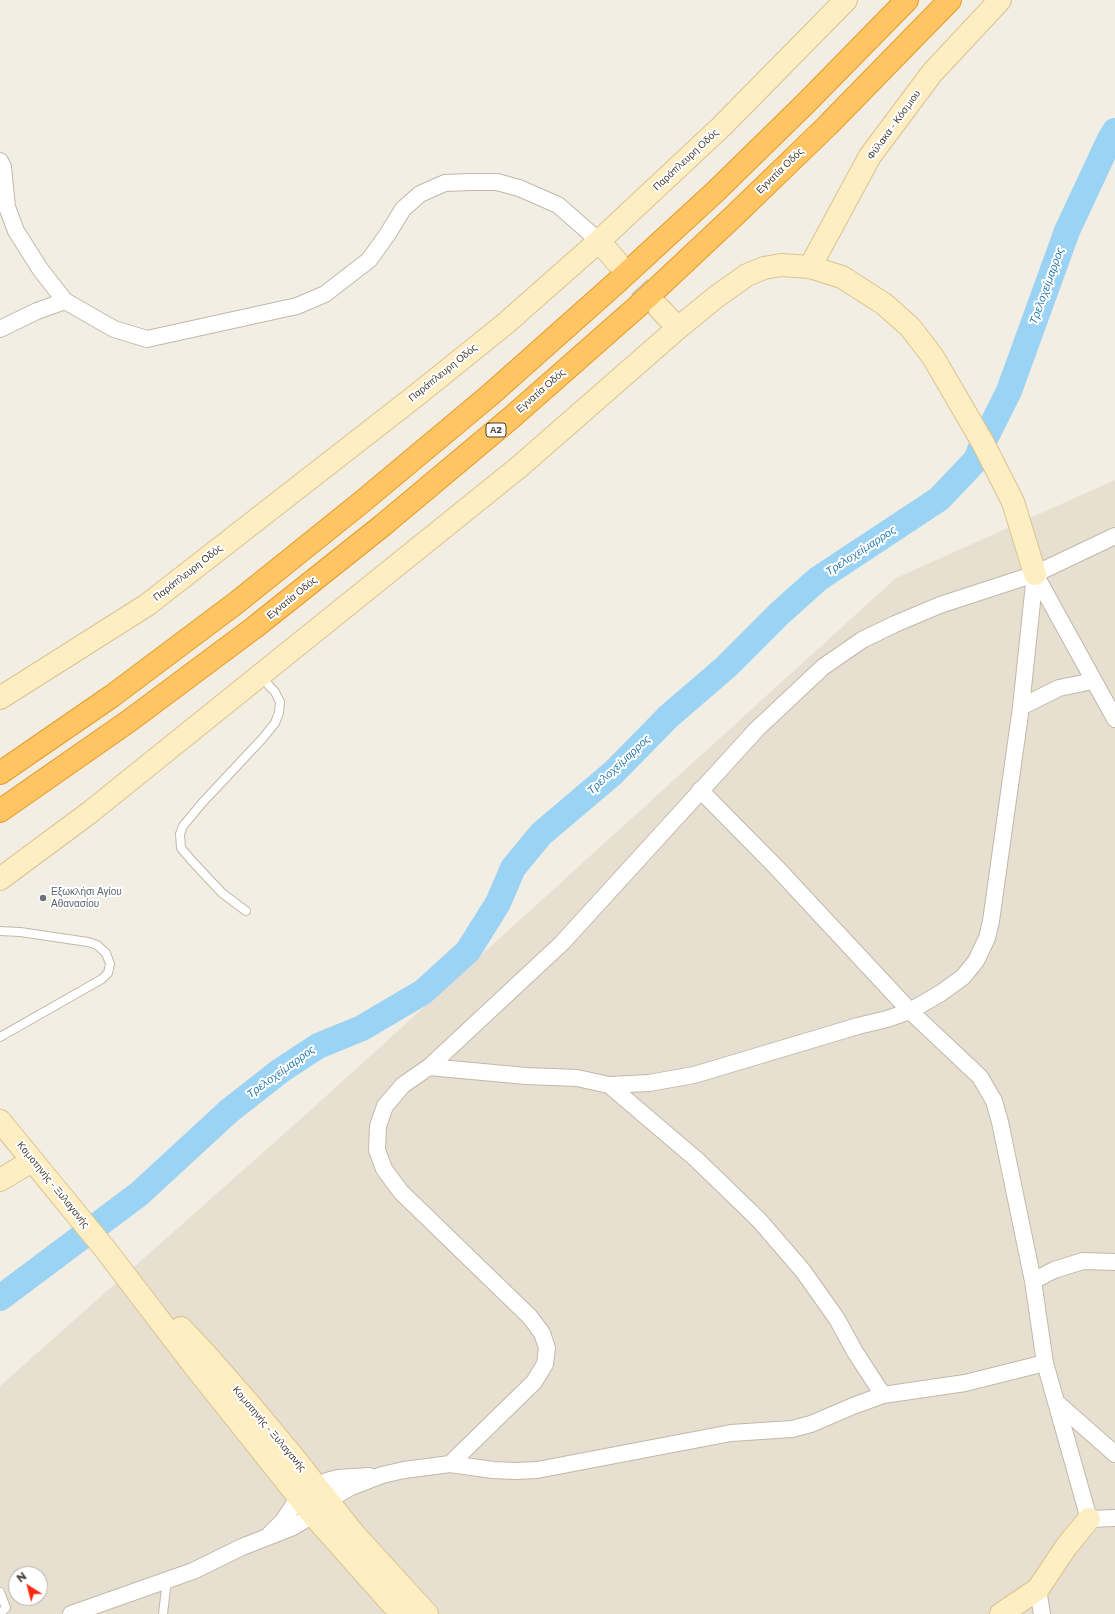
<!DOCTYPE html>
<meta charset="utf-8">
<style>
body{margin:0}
#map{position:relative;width:1115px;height:1614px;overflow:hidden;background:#f3eee3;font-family:Montserrat,sans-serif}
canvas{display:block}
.north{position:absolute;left:8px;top:1566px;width:40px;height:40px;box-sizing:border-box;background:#fff;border:1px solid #b5b2ad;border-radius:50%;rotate:324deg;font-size:11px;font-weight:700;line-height:16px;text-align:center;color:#453e33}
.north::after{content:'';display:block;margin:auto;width:14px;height:18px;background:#ff2a0e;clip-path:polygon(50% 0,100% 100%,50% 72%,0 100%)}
</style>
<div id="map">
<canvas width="1115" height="1614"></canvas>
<div class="north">N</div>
</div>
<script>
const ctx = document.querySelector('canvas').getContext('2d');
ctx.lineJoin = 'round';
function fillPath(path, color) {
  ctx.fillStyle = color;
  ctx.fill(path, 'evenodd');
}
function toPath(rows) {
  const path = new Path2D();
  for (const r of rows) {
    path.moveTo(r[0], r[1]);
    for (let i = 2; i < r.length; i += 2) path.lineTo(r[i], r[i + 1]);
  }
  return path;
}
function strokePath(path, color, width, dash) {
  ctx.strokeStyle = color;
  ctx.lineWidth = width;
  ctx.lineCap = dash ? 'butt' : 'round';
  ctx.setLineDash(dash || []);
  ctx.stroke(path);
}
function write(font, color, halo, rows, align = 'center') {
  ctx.font = font + ' Montserrat,sans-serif';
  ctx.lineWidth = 4;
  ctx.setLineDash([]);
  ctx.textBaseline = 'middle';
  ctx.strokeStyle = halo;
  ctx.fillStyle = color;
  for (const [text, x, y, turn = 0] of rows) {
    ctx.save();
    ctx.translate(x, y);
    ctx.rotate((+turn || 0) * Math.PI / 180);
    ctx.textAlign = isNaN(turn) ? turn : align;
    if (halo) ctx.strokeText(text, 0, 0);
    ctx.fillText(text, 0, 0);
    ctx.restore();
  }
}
fillPath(toPath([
 [1115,480,1115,1614,0,1614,0,1386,313,1108,896,578],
 [16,1574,40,1574,40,1598,16,1598]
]), '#e7e0d1');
strokePath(toPath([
 [0,1298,139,1194,229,1111,280,1071,318,1046,362,1028,423,992,468,951,498,903,513,868,541,834,613,773,669,716,726,667,780,613,818,579,939,499,976,460,983,443,1009,391,1067,231,1110,139,1115,131]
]), '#9bd3f4', 26);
strokePath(toPath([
 [617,262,659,308]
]), '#d0cbc0', 22, [22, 11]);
const lane = toPath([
 [246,911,222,893,192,861,181,848,180,834,183,826,203,802,262,739,275,723,279,713,280,702,275,692,260,676],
 [0,931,20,932,88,942,97,945,106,953,110,964,108,973,102,979,0,1037],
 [0,1592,6,1608,0,1613],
 [163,1614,167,1580]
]);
const street = toPath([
 [0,161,3,167,7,207,16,231,40,269,65,301,114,329,147,339,297,306,325,294,369,260,387,235,403,209,420,194,445,183,470,182,497,182,519,188,558,205,599,241],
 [0,329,37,311,65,301],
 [1035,574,1115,719],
 [1021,707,1059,688,1093,681],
 [700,790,776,867,910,1011,980,1077,994,1101,1000,1122,1033,1281,1045,1363,1089,1519,1115,1518],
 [429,1067,526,1076,577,1078,609,1085,649,1083,694,1075,858,1026,887,1019,910,1011,941,993,963,977,976,961,987,938,991,921,1021,707,1035,574],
 [609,1085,696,1159,759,1220,803,1271,837,1319,855,1352,883,1395],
 [1033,1281,1054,1270,1083,1261,1115,1262],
 [1056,1402,1115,1454],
 [450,1464,534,1382,545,1364,547,1348,542,1333,530,1317,401,1192,384,1169,377,1150,378,1126,385,1106,403,1085,429,1067,562,943,757,729,823,667,862,640,895,624,940,605,1035,574,1115,536],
 [270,1534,283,1521,293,1506,316,1487,327,1481,338,1478,369,1476],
 [1038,1589,1042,1614],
 [71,1614,193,1571,242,1547,293,1527,313,1515,337,1495,351,1487,382,1475,404,1470,450,1464,493,1470,515,1471,537,1470,731,1433,792,1429,811,1424,853,1406,883,1395,965,1383,1045,1363]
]);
const secondary = toPath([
 [599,241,617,262],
 [810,267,870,156,932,73,1000,0],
 [659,308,678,328,716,297,747,275,764,268,781,265,810,267,842,277,884,304,910,327,933,357,983,443,1013,502,1035,574],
 [0,698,147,605,418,394,505,324,599,241,721,127,846,0],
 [0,879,89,813,519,467,678,328],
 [0,1121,105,1249,196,1368,313,1515,401,1614],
 [0,1180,32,1161],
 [181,1328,209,1358,250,1405,291,1454,354,1534,427,1614],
 [1001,1614,1038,1589,1066,1547,1089,1519]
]);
const highway = toPath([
 [0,773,112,696,236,603,363,501,490,395,616,283,715,192,807,102,907,0],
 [0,811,129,721,255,627,383,525,512,417,637,307,735,215,828,125,950,0]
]);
strokePath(lane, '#c2b8a9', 10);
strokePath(street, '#c2b8a9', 18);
strokePath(secondary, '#d9c392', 24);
strokePath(highway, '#e79a2a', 24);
strokePath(lane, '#fff', 8);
strokePath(street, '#fff', 16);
strokePath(secondary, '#ffeec1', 22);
strokePath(highway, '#ffc562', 22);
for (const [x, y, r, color] of [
 [43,898,4,"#6b7280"]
]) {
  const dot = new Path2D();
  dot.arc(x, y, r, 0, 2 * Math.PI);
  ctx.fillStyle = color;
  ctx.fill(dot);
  strokePath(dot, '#fff', 1.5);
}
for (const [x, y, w] of [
 [496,430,20]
]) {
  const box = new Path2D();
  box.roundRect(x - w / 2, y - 7, w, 14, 3);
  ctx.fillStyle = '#fff';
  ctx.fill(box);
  strokePath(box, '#453e33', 1);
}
write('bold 9px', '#453e33', null, [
 ["Α2",496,430]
]);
write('10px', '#453e33', '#fff', [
 ["Φύλακα - Κόσμιου",894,125,-54],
 ["Παράπλευρη Οδός",686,160,-43],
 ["Εγνατία Οδός",780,171,-44],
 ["Παράπλευρη Οδός",443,373,-39],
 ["Εγνατία Οδός",541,391,-41],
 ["Παράπλευρη Οδός",188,573,-38],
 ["Εγνατία Οδός",292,598,-39],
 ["Κομοτηνής - Ξυλαγανής",53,1185,51],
 ["Κομοτηνής - Ξυλαγανής",269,1429,50]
]);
write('10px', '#5b616d', '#fff', [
 ["Εξωκλήσι Αγίου",51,892],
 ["Αθανασίου",51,904]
], 'left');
write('italic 11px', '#257aaf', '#fff', [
 ["Τρελοχείμαρρος",1047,286,-70],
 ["Τρελοχείμαρρος",861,551,-33],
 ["Τρελοχείμαρρος",619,765,-43],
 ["Τρελοχείμαρρος",281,1072,-36]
]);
</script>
